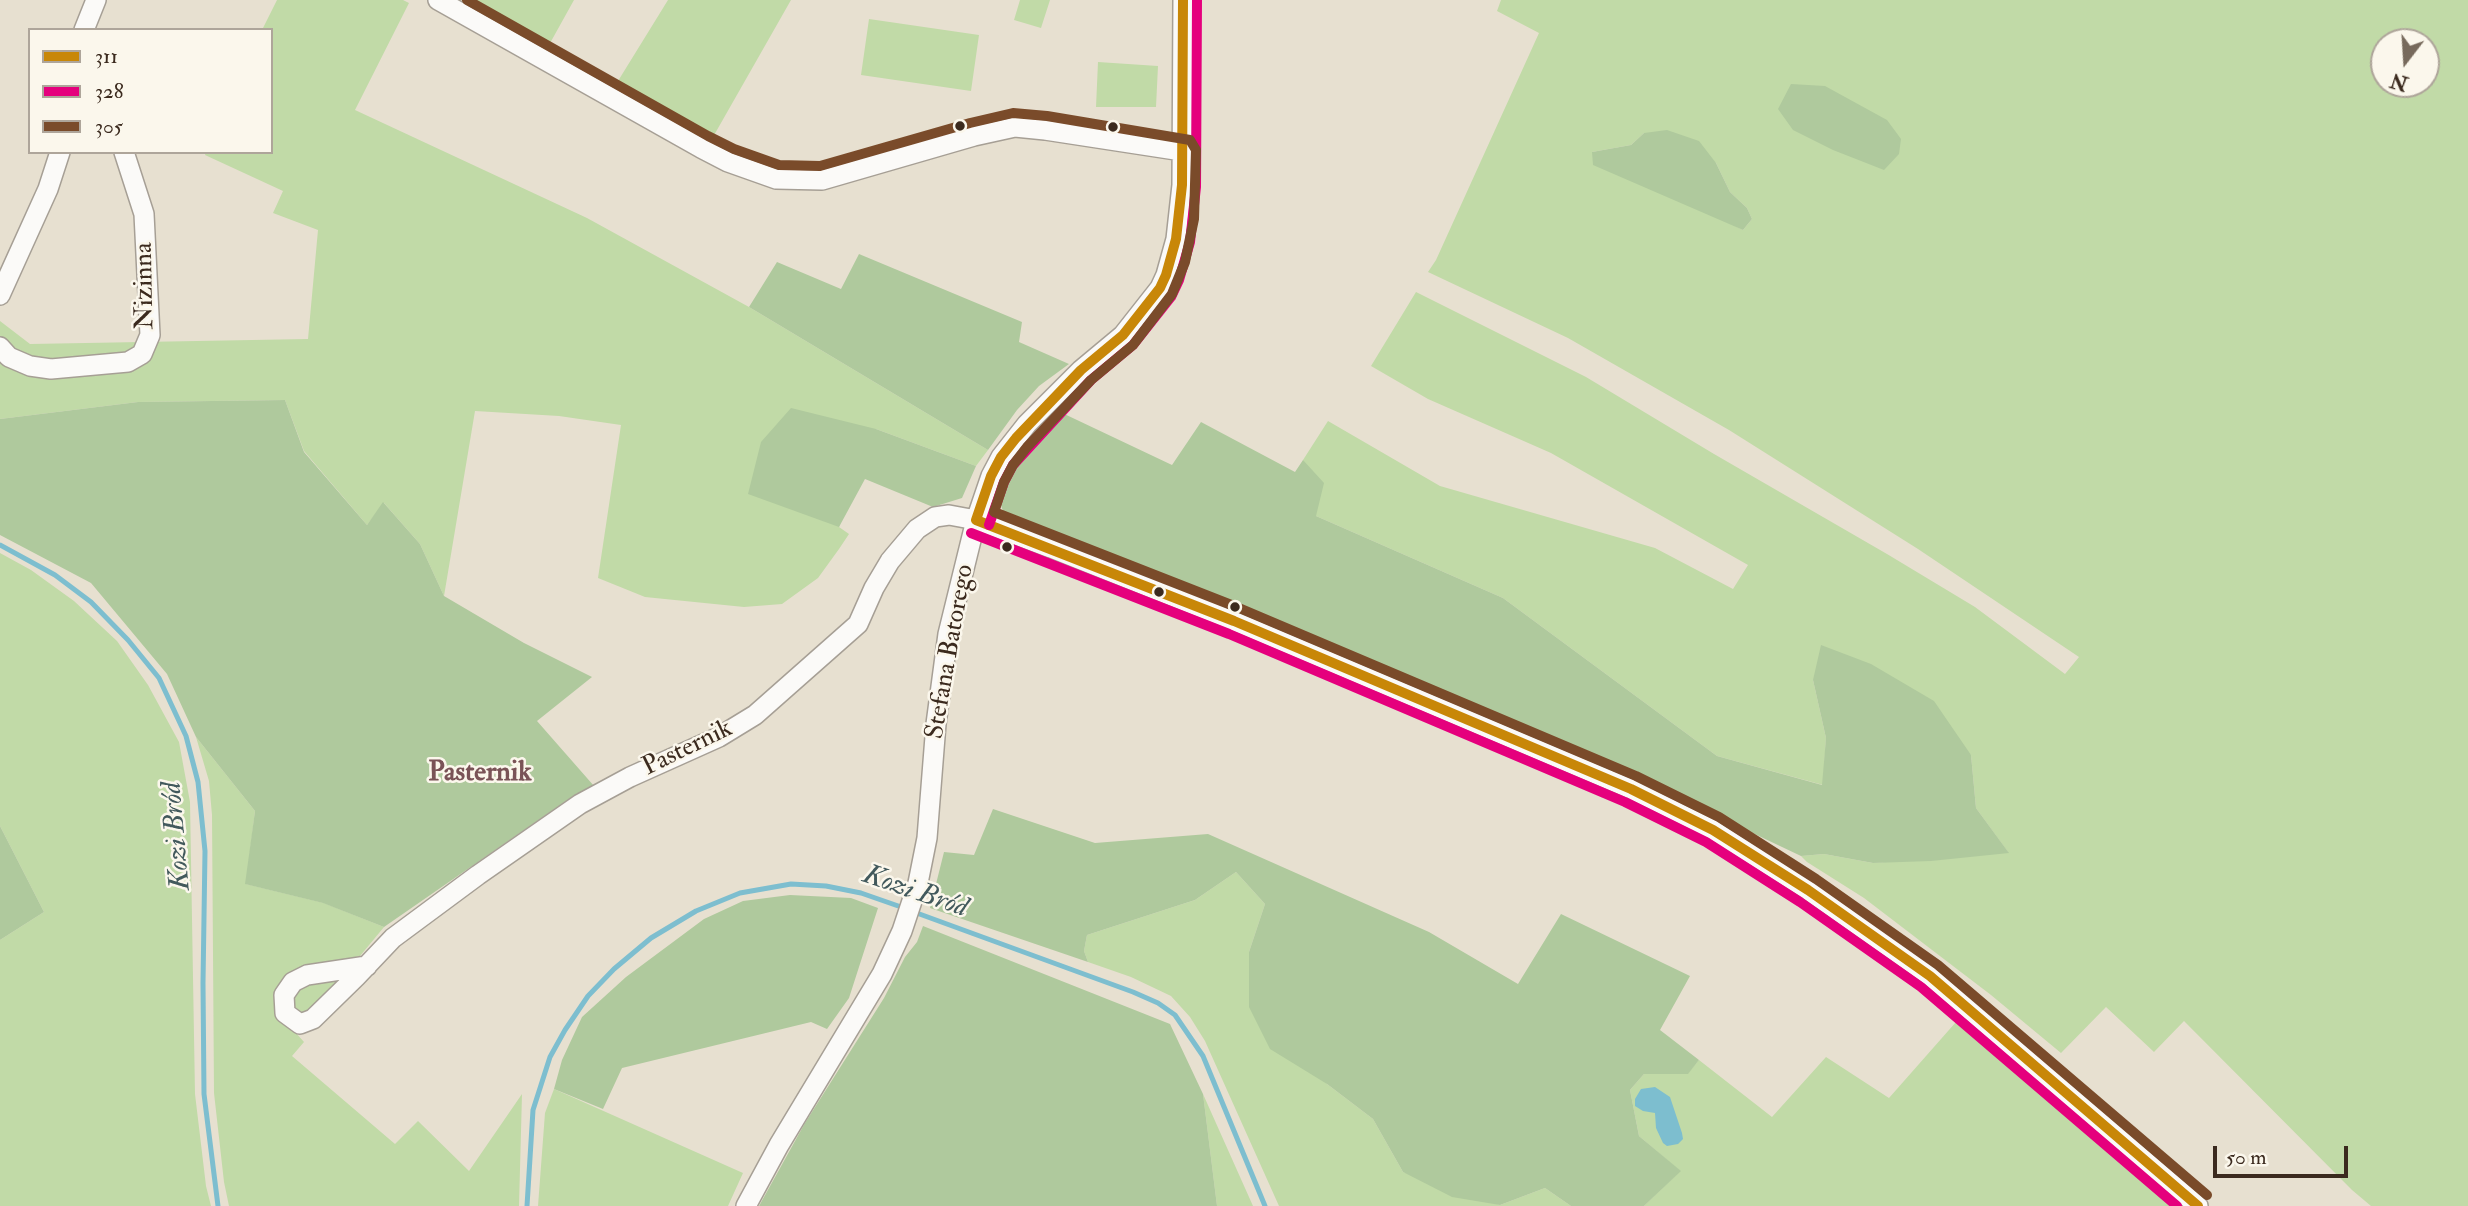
<!DOCTYPE html>
<meta charset="utf-8">
<style>
body{margin:0}
#map{position:relative;width:2468px;height:1206px;overflow:hidden;background:#e7e0d0;font-family:"IM FELL Double Pica",serif}
canvas{display:block}
.legend{position:absolute;left:28px;top:28px;width:245px;height:126px;box-sizing:border-box;background:#fbf7ec;border:2px solid #aea59a;margin:0;padding:9px 12px;list-style:none;font-size:21px;color:#3b2a1e}
.legend li{display:flex;align-items:center;gap:14px;height:35px}
.legend b{width:35px;border:2px solid #aea59a}
.north{position:absolute;left:2370px;top:28px;width:70px;height:70px;box-sizing:border-box;background:#fbf7ec;border:2px solid #aea59a;border-radius:50%;rotate:197deg;font-size:19px;font-weight:700;line-height:28px;text-align:center;color:#3b2a1e}
.north::after{content:'';display:block;margin:auto;width:24px;height:32px;background:#776a5c;clip-path:polygon(50% 0,100% 100%,50% 72%,0 100%)}
.scale{position:absolute;left:2213px;top:1146px;width:135px;height:32px;box-sizing:border-box;border:4px solid #3b2a1e;border-top:0;padding-left:9px;font-size:21px;line-height:24px;white-space:nowrap;color:#3b2a1e;-webkit-text-stroke:5px #fbf7ec;paint-order:stroke}
</style>
<div id="map">
<canvas width="2468" height="1206"></canvas>
<ul class="legend">
<li><b style="height:9px;background:#c88708"></b>311</li>
<li><b style="height:9px;background:#e5007d"></b>328</li>
<li><b style="height:9px;background:#7a4b2a"></b>305</li>
</ul>
<div class="north">N</div>
<div class="scale">50 m</div>
</div>
<script>
const ctx = document.querySelector('canvas').getContext('2d');
ctx.lineJoin = 'round';
function fillPath(path, color) {
  ctx.fillStyle = color;
  ctx.fill(path, 'evenodd');
}
function toPath(rows) {
  const path = new Path2D();
  for (const r of rows) {
    path.moveTo(r[0], r[1]);
    for (let i = 2; i < r.length; i += 2) path.lineTo(r[i], r[i + 1]);
  }
  return path;
}
function strokePath(path, color, width, dash) {
  ctx.strokeStyle = color;
  ctx.lineWidth = width;
  ctx.lineCap = dash ? 'butt' : 'round';
  ctx.setLineDash(dash || []);
  ctx.stroke(path);
}
function write(font, color, halo, rows, align = 'center') {
  ctx.font = font + ' "IM FELL Double Pica",serif';
  ctx.lineWidth = 5;
  ctx.setLineDash([]);
  ctx.textBaseline = 'middle';
  ctx.strokeStyle = halo;
  ctx.fillStyle = color;
  for (const [text, x, y, turn = 0] of rows) {
    ctx.save();
    ctx.translate(x, y);
    ctx.rotate((+turn || 0) * Math.PI / 180);
    ctx.textAlign = isNaN(turn) ? turn : align;
    if (halo) ctx.strokeText(text, 0, 0);
    ctx.fillText(text, 0, 0);
    ctx.restore();
  }
}
fillPath(toPath([
 [277,0,403,0,409,3,355,110,587,218,749,307,988,450,976,466,876,429,839,527,849,534,839,549,818,578,782,604,744,607,645,597,598,578,621,425,559,416,475,411,444,596,420,544,384,503,367,525,304,451,285,400,138,402,0,419,0,321,30,344,308,339,318,230,273,213,283,191,205,155,206,152,271,152,271,30,262,30],
 [470,0,574,0,549,45],
 [668,0,791,0,713,137,618,81],
 [1020,0,1050,0,1041,28,1014,20],
 [1501,0,2468,0,2468,1206,2371,1206,2352,1190,2184,1021,2154,1052,2106,1007,2061,1053,1991,995,1864,898,1807,862,1801,856,1824,854,1873,863,2008,852,1976,808,1971,755,1813,680,1826,738,1823,785,1717,756,1503,598,1316,516,1303,460,1328,421,1440,486,1655,548,1733,589,1748,565,1551,453,1428,399,1371,366,1416,292,1586,377,1714,454,1887,554,1975,607,2065,674,2079,657,1918,549,1729,430,1568,338,1428,272,1436,260,1539,33,1497,11],
 [2384,42,2426,42,2426,84,2384,84],
 [1644,133,1716,163,1730,192,1747,208,1752,219,1743,230,1592,152,1631,145],
 [869,19,979,35,971,91,861,75],
 [1098,62,1158,66,1156,107,1096,107],
 [0,553,31,570,74,601,117,641,148,685,179,742,190,802,195,1094,206,1186,211,1206,0,1206,0,940,44,912,0,826],
 [196,737,255,811,246,884,324,903,384,927,360,956,308,966,279,1014,304,1042,292,1056,395,1144,418,1121,469,1171,522,1094,519,1206,229,1206,224,1182,214,1093,212,815,209,781],
 [1236,872,1265,904,1249,952,1327,1084,1373,1119,1403,1172,1500,1205,1545,1188,1571,1206,1279,1206,1205,1041,1190,1017,1171,996,1131,977,1088,962,1084,951,1087,935,1195,900],
 [345,975,303,1016,294,1013,290,996,295,988],
 [1956,1022,1987,1045,2171,1206,1644,1206,1680,1171,1639,1136,1630,1090,1644,1074,1687,1074,1699,1060,1772,1117,1826,1057,1889,1098],
 [554,1089,743,1173,728,1206,538,1206,545,1113],
 [1203,1094,1253,1206,1217,1206]
]), '#c1daa7');
fillPath(toPath([
 [1791,84,1825,86,1887,120,1901,139,1899,154,1884,170,1833,150,1793,130,1778,109],
 [1667,130,1699,141,1716,163,1730,192,1747,208,1752,219,1743,230,1593,165,1592,152,1631,145,1644,133],
 [859,254,1022,322,1019,342,1069,364,1039,386,1017,410,988,450,749,307,777,262,841,289],
 [285,400,304,452,367,525,383,502,420,544,444,596,524,643,592,677,537,721,594,786,576,794,384,927,323,903,245,884,255,811,196,737,167,674,91,583,0,535,0,419,138,402],
 [791,408,876,429,976,466,962,498,933,507,865,479,839,527,748,494,761,442],
 [1058,411,1172,465,1201,422,1295,472,1303,460,1324,483,1316,516,1503,598,1717,756,1822,785,1826,738,1813,680,1821,645,1871,664,1934,701,1971,755,1976,808,2009,853,1931,861,1873,863,1824,854,1801,856,1603,762,1157,576,1005,516,1000,503,1002,490,1011,470,1032,440],
 [993,809,1095,843,1208,834,1429,932,1518,984,1561,914,1690,976,1660,1030,1699,1060,1688,1074,1644,1074,1630,1090,1639,1136,1681,1171,1644,1206,1571,1206,1545,1188,1500,1205,1452,1197,1403,1172,1373,1119,1327,1084,1270,1049,1249,1007,1249,952,1265,904,1236,872,1195,900,1087,935,1084,951,1088,962,930,908,944,852,974,855],
 [0,826,44,912,0,940],
 [790,895,851,898,878,908,849,998,827,1029,811,1022,622,1068,603,1109,554,1089,562,1060,582,1017,626,977,704,919,743,901],
 [923,926,1170,1024,1203,1094,1217,1206,759,1206,805,1123,884,998,905,957,917,942]
]), '#afc99d');
fillPath(toPath([
 [1655,1087,1670,1097,1682,1133,1683,1139,1678,1144,1667,1146,1663,1143,1656,1128,1655,1113,1643,1111,1635,1106,1635,1099,1641,1089]
]), '#7dbecf');
strokePath(toPath([
 [0,545,55,575,91,602,128,640,159,678,186,736,198,782,205,851,203,983,204,1094,218,1206],
 [914,912,1133,992,1158,1003,1175,1015,1203,1056,1265,1206],
 [527,1206,533,1110,550,1057,565,1030,588,996,614,969,651,938,696,911,740,893,791,884,826,886,861,893,904,908]
]), '#7dbecf', 5);
const minor = toPath([
 [438,0,701,148,728,162,776,179,822,180,974,136,1015,127,1045,130,1182,151],
 [84,30,96,0],
 [0,295,48,189,60,152],
 [0,347,9,357,30,366,51,369,128,362,142,354,150,335,144,214,124,152],
 [367,966,307,975,293,982,284,995,285,1013,300,1024,313,1019,356,977,393,938,478,875,580,804,630,777,719,737,755,715,858,624,874,588,890,561,917,529,935,517,949,515,976,520,1051,548,1234,621,1631,789,1713,830,1808,890,1930,976,2198,1206],
 [746,1206,779,1145,882,974,902,931,918,883,927,838,936,724,948,634,976,520,991,476,1001,457,1027,424,1081,370,1123,335,1160,288,1166,275,1176,239,1182,185,1183,0]
]);
strokePath(minor, '#a69f95', 22);
strokePath(minor, '#fbfaf8', 19);
strokePath(toPath([
 [976,520,1234,621,1631,789,1713,830,1808,890,1930,976,2198,1206],
 [976,520,991,476,1001,457,1016,438,1081,370,1123,335,1160,288,1166,275,1176,239,1182,185,1183,0]
]), '#c88708', 10);
strokePath(toPath([
 [989,525,1004,482,1013,465,1091,380,1133,345,1171,297,1179,280,1190,242,1196,187,1197,0],
 [971,533,1229,634,1625,802,1706,842,1800,902,1921,987,2177,1206]
]), '#e5007d', 10);
strokePath(toPath([
 [467,0,708,136,734,149,779,165,820,166,970,123,1013,113,1047,116,1190,140,1196,150,1194,219,1185,262,1172,294,1133,345,1091,380,1027,447,1013,465,1004,482,994,512,1239,608,1636,776,1719,817,1816,879,1938,965,2207,1195]
]), '#7a4b2a', 10);
for (const [x, y, r, color] of [
 [960,126,6,"#3b2a1e"],
 [1113,127,6,"#3b2a1e"],
 [1007,547,6,"#3b2a1e"],
 [1159,592,6,"#3b2a1e"],
 [1235,607,6,"#3b2a1e"]
]) {
  const dot = new Path2D();
  dot.arc(x, y, r, 0, 2 * Math.PI);
  ctx.fillStyle = color;
  ctx.fill(dot);
  strokePath(dot, '#fbf7ec', 2.5);
}
write('26px', '#3b2a1e', '#fbf7ec', [
 ["Nizinna",146,286,-91],
 ["Stefana Batorego",951,652,-80],
 ["Pasternik",688,749,-26]
]);
write('bold 28px', '#7a5357', '#fbf7ec', [
 ["Pasternik",480,774]
]);
write('italic 28px', '#42595c', '#fbf7ec', [
 ["Kozi Bród",178,836,-95],
 ["Kozi Bród",915,893,19]
]);
</script>
